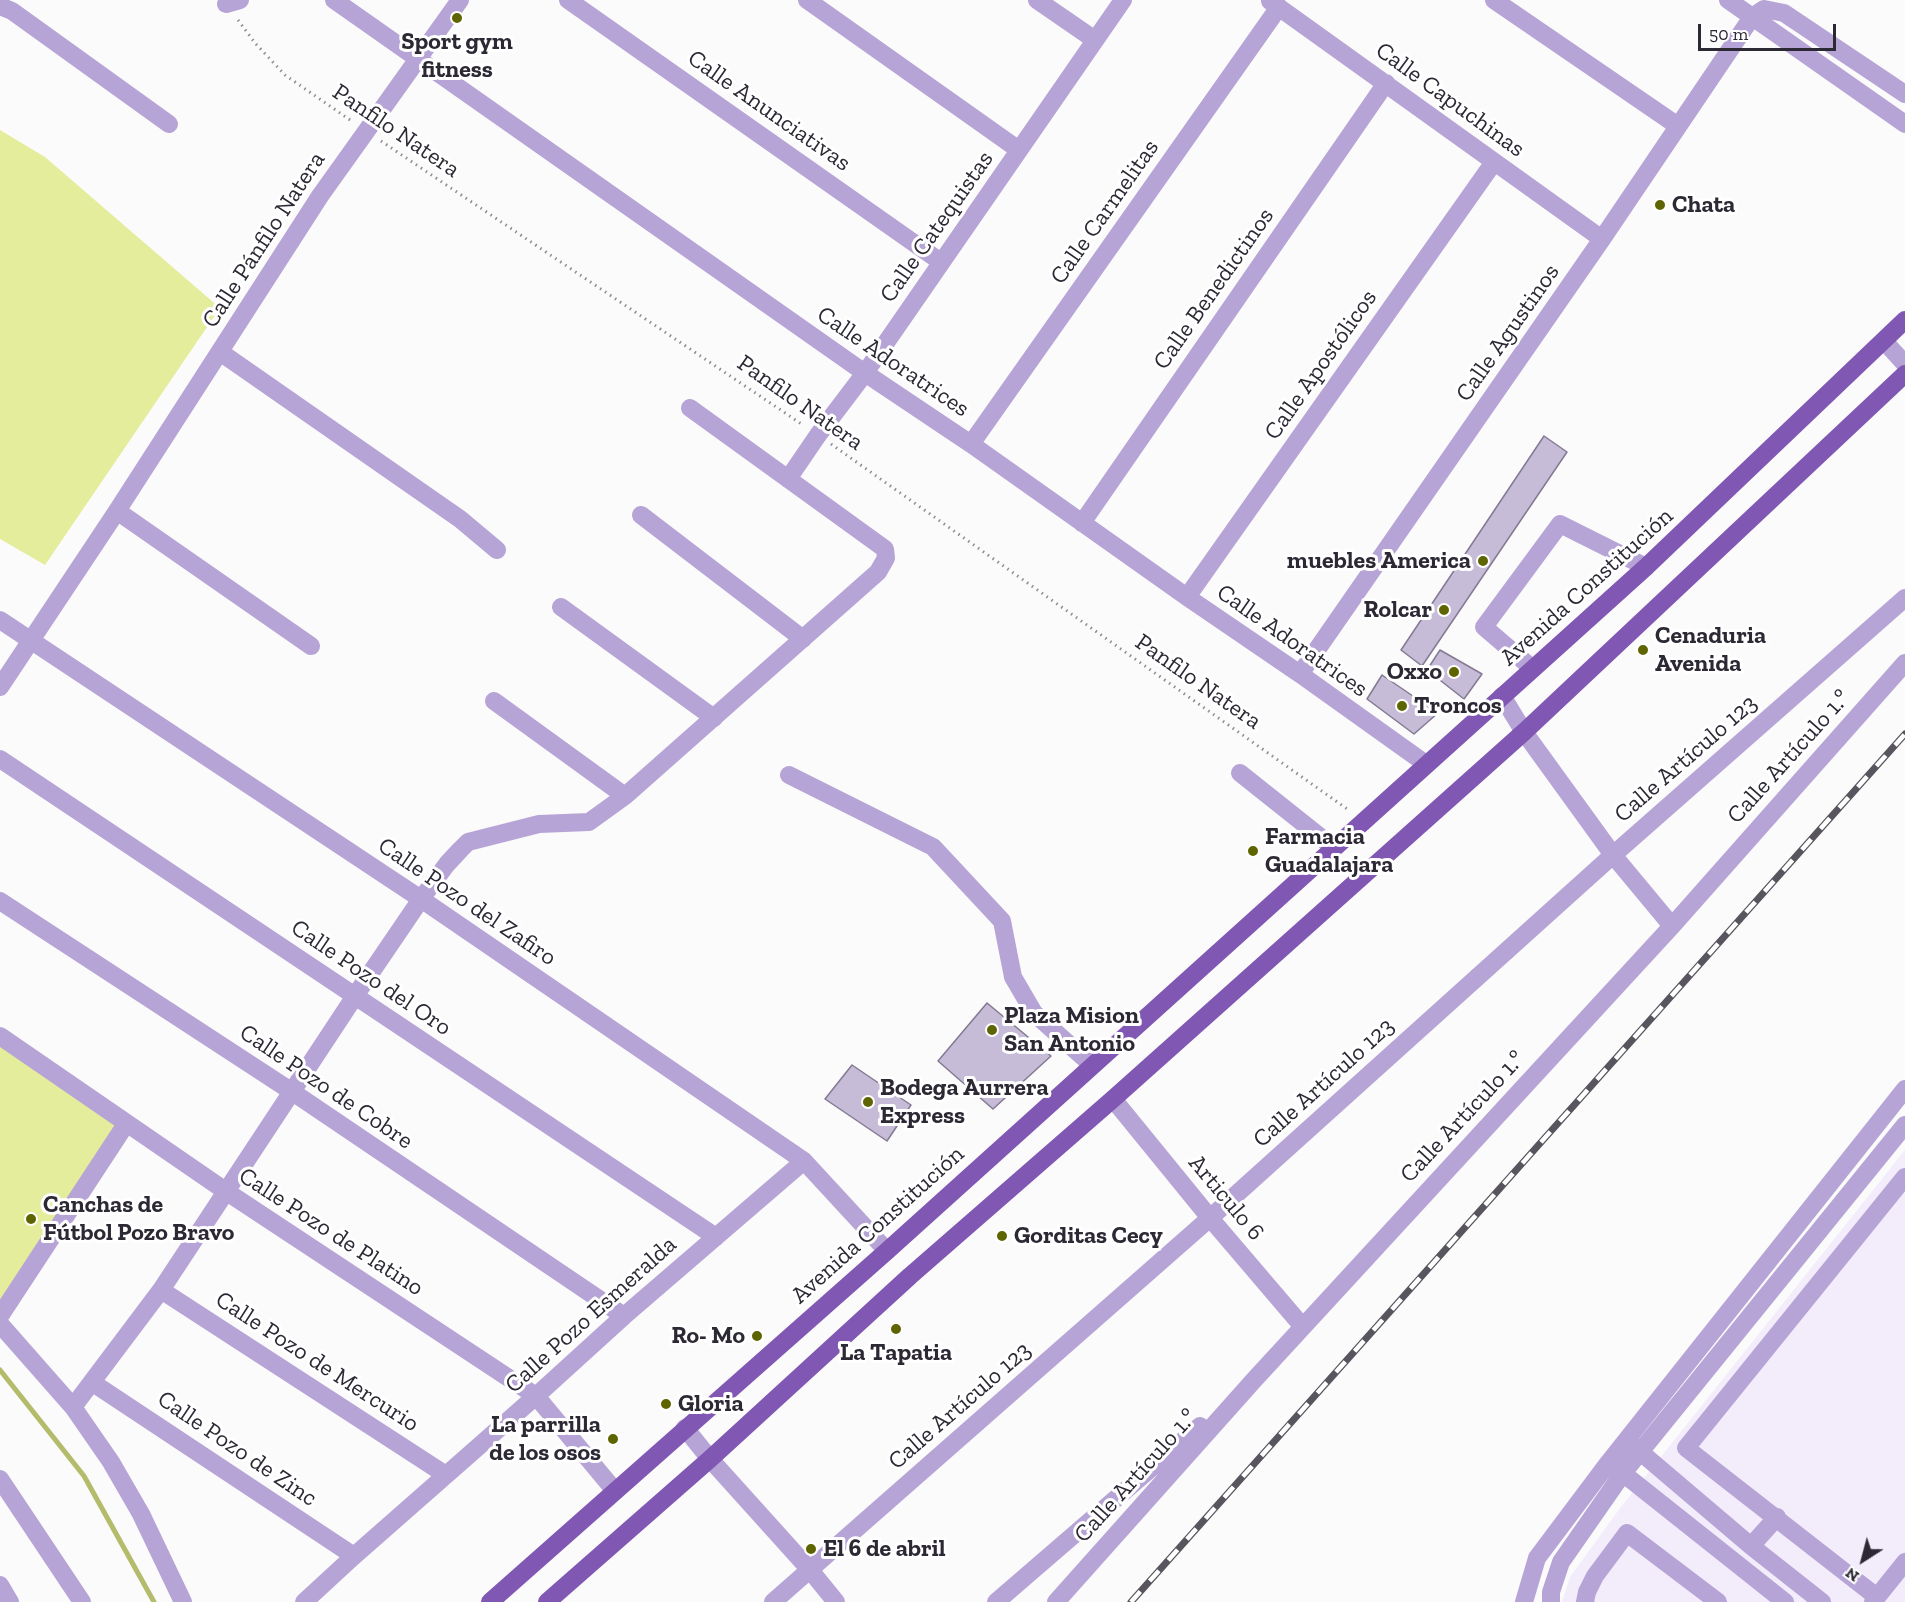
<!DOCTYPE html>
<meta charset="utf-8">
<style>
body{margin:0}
#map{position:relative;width:1905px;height:1602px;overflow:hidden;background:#fbfbfb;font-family:"Zilla Slab",serif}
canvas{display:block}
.north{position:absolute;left:1833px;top:1530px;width:60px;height:60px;-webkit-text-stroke:4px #fff;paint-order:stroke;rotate:216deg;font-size:16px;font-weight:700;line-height:24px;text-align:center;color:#2d2934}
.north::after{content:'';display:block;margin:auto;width:21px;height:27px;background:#2d2934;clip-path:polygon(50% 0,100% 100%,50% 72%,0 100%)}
.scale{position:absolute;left:1698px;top:24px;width:138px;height:27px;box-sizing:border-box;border:3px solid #2d2934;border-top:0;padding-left:8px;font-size:18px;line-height:21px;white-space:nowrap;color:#2d2934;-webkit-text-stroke:4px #fff;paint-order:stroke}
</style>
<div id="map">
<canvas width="1905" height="1602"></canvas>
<div class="north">N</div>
<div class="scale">50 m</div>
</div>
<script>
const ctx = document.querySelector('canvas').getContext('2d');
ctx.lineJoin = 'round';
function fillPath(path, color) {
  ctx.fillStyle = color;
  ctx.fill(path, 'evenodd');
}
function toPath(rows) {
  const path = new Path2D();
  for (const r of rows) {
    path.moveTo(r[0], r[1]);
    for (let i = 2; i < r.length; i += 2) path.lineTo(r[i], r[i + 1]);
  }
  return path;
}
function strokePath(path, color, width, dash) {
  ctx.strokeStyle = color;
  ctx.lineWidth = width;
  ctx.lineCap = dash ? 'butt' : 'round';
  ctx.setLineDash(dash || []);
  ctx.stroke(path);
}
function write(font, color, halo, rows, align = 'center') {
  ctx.font = font + ' "Zilla Slab",serif';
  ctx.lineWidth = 6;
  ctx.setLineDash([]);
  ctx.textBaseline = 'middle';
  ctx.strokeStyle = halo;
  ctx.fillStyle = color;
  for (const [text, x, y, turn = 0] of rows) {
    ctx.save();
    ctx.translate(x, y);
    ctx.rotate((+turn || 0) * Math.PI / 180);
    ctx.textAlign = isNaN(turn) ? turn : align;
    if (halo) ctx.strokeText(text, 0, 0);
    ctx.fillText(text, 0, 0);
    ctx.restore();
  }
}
fillPath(toPath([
 [1905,1150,1905,1602,1562,1602,1570,1577,1621,1507]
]), '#f2ecfb');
fillPath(toPath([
 [0,130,45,157,220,308,45,565,0,539],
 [0,1039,124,1124,0,1314]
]), '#e4ed9c');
strokePath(toPath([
 [0,1370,84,1476,154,1602]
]), '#b4bb6a', 5);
const building = toPath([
 [1544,436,1567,452,1422,666,1401,650,1544,436],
 [1440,650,1482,674,1464,699,1427,670,1440,650],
 [1382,675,1438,713,1414,734,1367,699,1382,675],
 [987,1003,1051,1056,993,1109,938,1061,987,1003],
 [852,1065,911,1105,887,1141,825,1099,852,1065]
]);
fillPath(building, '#c7bcd8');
strokePath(building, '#837992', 1.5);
strokePath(toPath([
 [238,20,255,43,285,75,353,122],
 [381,141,803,425],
 [831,444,1350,811]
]), '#8f8d93', 3, [1.5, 4.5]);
strokePath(toPath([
 [334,0,865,373,971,444,1187,597,1300,674,1426,764],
 [568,0,941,262],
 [807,0,1019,150],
 [1037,0,1095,40],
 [1494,0,1678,126],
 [1728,0,1905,124],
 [1270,1,1602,239],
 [226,4,240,0],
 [0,6,12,11,169,124],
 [1884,341,1905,364],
 [220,352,460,519,497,550],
 [971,444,1279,7],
 [788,479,818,435,865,373,1123,0],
 [117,511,311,646],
 [641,515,803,639],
 [1082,523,1386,83],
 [1187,597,1494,162],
 [561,607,714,718],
 [0,620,421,899,804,1161,887,1251],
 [1533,669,1484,627,1560,524,1646,567],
 [1300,674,1602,239,1752,17,1764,9,1784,13,1905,94],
 [0,687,117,511,320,196,460,0],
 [1502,696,1524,732,1613,855,1672,926],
 [494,701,625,796],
 [0,759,716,1237],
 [1240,773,1333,847],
 [789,775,933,847,1002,921,1013,977,1034,1013,1092,1065],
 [0,901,291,1091,624,1316],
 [0,1036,227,1192,536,1396,615,1491],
 [1113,1099,1210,1218,1303,1327],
 [161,1290,446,1475],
 [0,1316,126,1124],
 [0,1324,73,1407,111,1462,141,1514,183,1602],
 [93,1383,354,1556],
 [73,1407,161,1290,355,996,421,899,447,864,461,849,468,842,539,824,589,822,625,796,878,572,886,558,885,549,690,408],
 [685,1428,710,1459,810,1570,836,1602],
 [1631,1444,1751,1546,1822,1602],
 [1615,1467,1785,1602],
 [0,1479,82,1602],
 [1751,1546,1777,1517],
 [0,1585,10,1602],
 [1877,1597,1686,1448,1905,1177],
 [304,1602,354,1556,536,1396,624,1316,804,1161],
 [773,1602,1210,1218,1613,855,1905,598],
 [996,1602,1200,1426],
 [1056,1602,1254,1380,1672,926,1905,663],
 [1524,1602,1537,1558,1609,1462,1905,1089],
 [1551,1602,1551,1592,1561,1562,1623,1473,1905,1125],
 [1585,1602,1587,1592,1595,1576,1627,1533,1718,1602],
 [1873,1602,1905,1562]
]), '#b7a4d6', 18);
strokePath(toPath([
 [490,1602,887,1251,1646,567,1905,320],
 [547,1602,710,1459,910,1276,1113,1099,1524,732,1905,374]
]), '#8057b2', 18);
const rail = toPath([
 [1131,1602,1905,734]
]);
strokePath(rail, '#58555e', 7);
strokePath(rail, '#fff', 4.5, [14]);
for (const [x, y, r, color] of [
 [457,18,6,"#5e6400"],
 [1660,205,6,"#5e6400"],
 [1483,561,6,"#5e6400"],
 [1444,610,6,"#5e6400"],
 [1643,650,6,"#5e6400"],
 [1454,672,6,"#5e6400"],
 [1402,706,6,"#5e6400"],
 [1253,851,6,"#5e6400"],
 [992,1030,6,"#5e6400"],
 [868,1102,6,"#5e6400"],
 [31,1219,6,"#5e6400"],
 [1002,1236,6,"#5e6400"],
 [896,1329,6,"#5e6400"],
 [757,1336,6,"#5e6400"],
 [666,1404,6,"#5e6400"],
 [613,1439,6,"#5e6400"],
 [811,1549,6,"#5e6400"]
]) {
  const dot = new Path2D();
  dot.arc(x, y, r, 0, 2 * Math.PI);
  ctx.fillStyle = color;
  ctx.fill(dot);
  strokePath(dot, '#fff', 2);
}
write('bold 24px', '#2d2934', '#fff', [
 ["Sport gym",457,42,"center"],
 ["fitness",457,70,"center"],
 ["Chata",1672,205],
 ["muebles America",1471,561,"right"],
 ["Rolcar",1432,610,"right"],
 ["Cenaduria",1655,636],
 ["Avenida",1655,664],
 ["Oxxo",1442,672,"right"],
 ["Troncos",1414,706],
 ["Farmacia",1265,837],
 ["Guadalajara",1265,865],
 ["Plaza Mision",1004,1016],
 ["San Antonio",1004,1044],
 ["Bodega Aurrera",880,1088],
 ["Express",880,1116],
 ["Canchas de",43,1205],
 ["Fútbol Pozo Bravo",43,1233],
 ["Gorditas Cecy",1014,1236],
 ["Ro- Mo",745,1336,"right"],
 ["La Tapatia",896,1353,"center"],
 ["Gloria",678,1404],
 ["La parrilla",601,1425,"right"],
 ["de los osos",601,1453,"right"],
 ["El 6 de abril",823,1549]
], 'left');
write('24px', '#2d2934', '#fff', [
 ["Calle Capuchinas",1450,100,36],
 ["Calle Anunciativas",769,111,35],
 ["Panfilo Natera",396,131,34],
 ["Calle Carmelitas",1105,212,-55],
 ["Calle Catequistas",937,227,-55],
 ["Calle Pánfilo Natera",264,240,-57],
 ["Calle Benedictinos",1214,289,-55],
 ["Calle Agustinos",1508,333,-55],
 ["Calle Adoratrices",893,362,34],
 ["Calle Apostólicos",1321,365,-55],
 ["Panfilo Natera",800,403,35],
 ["Avenida Constitución",1587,587,-42],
 ["Calle Adoratrices",1292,641,35],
 ["Panfilo Natera",1198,682,35],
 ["Calle Artículo 1.º",1789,757,-48],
 ["Calle Artículo 123",1686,759,-41],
 ["Calle Pozo del Zafiro",467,902,34],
 ["Calle Pozo del Oro",371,978,34],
 ["Calle Artículo 123",1324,1083,-42],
 ["Calle Pozo de Cobre",326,1087,34],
 ["Calle Artículo 1.º",1463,1117,-47],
 ["Articulo 6",1226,1198,50],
 ["Avenida Constitución",878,1225,-42],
 ["Calle Pozo de Platino",331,1232,33],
 ["Calle Pozo Esmeralda",591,1315,-42],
 ["Calle Pozo de Mercurio",317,1362,33],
 ["Calle Artículo 123",960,1406,-41],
 ["Calle Pozo de Zinc",237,1449,34],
 ["Calle Artículo 1.º",1136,1476,-48]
]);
</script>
